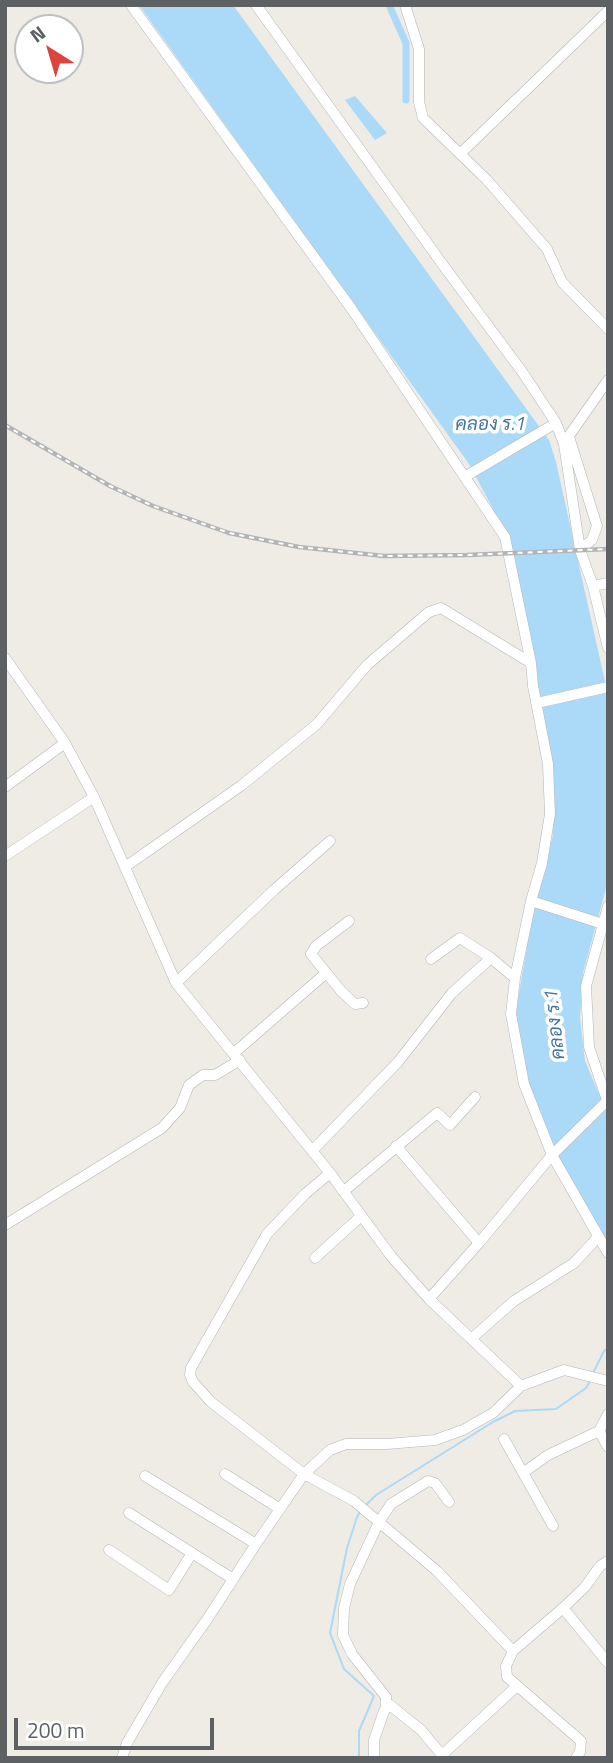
<!DOCTYPE html>
<meta charset="utf-8">
<style>
body{margin:0}
#map{position:relative;width:613px;height:1763px;overflow:hidden;background:#eeece5;font-family:"Titillium Web",sans-serif}
canvas{display:block}
.frame{position:absolute;inset:0;border:7px solid #5d6164;pointer-events:none}
.north{position:absolute;left:14px;top:14px;width:70px;height:70px;box-sizing:border-box;background:#fff;border:2px solid #bec0c1;border-radius:50%;rotate:323deg;font-size:19px;font-weight:700;line-height:28px;text-align:center;color:#5d6164}
.north::after{content:'';display:block;margin:auto;width:24px;height:32px;background:#dd433c;clip-path:polygon(50% 0,100% 100%,50% 72%,0 100%)}
.scale{position:absolute;left:14px;top:1718px;width:200px;height:32px;box-sizing:border-box;border:4px solid #5d6164;border-top:0;padding-left:9px;font-size:21px;line-height:24px;white-space:nowrap;color:#5d6164;-webkit-text-stroke:5px #fff;paint-order:stroke}
</style>
<div id="map">
<canvas width="613" height="1763"></canvas>
<div class="frame"></div>
<div class="north">N</div>
<div class="scale">200 m</div>
</div>
<script>
const ctx = document.querySelector('canvas').getContext('2d');
ctx.lineJoin = 'round';
function fillPath(path, color) {
  ctx.fillStyle = color;
  ctx.fill(path, 'evenodd');
}
function toPath(rows) {
  const path = new Path2D();
  for (const r of rows) {
    path.moveTo(r[0], r[1]);
    for (let i = 2; i < r.length; i += 2) path.lineTo(r[i], r[i + 1]);
  }
  return path;
}
function strokePath(path, color, width, dash) {
  ctx.strokeStyle = color;
  ctx.lineWidth = width;
  ctx.lineCap = dash ? 'butt' : 'round';
  ctx.setLineDash(dash || []);
  ctx.stroke(path);
}
function write(font, color, halo, rows, align = 'center') {
  ctx.font = font + ' "Titillium Web",Sarabun,sans-serif';
  ctx.lineWidth = 7;
  ctx.setLineDash([]);
  ctx.textBaseline = 'middle';
  ctx.strokeStyle = halo;
  ctx.fillStyle = color;
  for (const [text, x, y, turn = 0] of rows) {
    ctx.save();
    ctx.translate(x, y);
    ctx.rotate((+turn || 0) * Math.PI / 180);
    ctx.textAlign = isNaN(turn) ? turn : align;
    if (halo) ctx.strokeText(text, 0, 0);
    ctx.fillText(text, 0, 0);
    ctx.restore();
  }
}
fillPath(toPath([
 [139,5,233,5,549,440,556,462,608,695,608,881,583,973,580,1018,585,1061,608,1115,608,1247,557,1158,527,1082,515,1015,534,907,553,835,550,756,504,542,492,507,469,464],
 [355,96,387,133,375,140,345,100]
]), '#abdaf9');
strokePath(toPath([
 [593,1373,604,1351,608,1348],
 [365,1506,376,1495,493,1422,515,1411,556,1409,586,1388,590,1381],
 [359,1758,359,1731,374,1696,344,1669,330,1633,347,1548,357,1517,361,1510]
]), '#abdaf9', 2);
strokePath(toPath([
 [389,5,406,43,406,100]
]), '#abdaf9', 7);
const minor = toPath([
 [131,5,351,308,505,537,531,663],
 [256,5,443,265,523,373,556,423,564,444,580,550,593,586,608,648],
 [405,5,419,49,419,102,423,118,487,180,547,249,562,282,608,329],
 [461,153,608,11],
 [569,437,597,526,592,540,580,550],
 [566,440,608,380],
 [466,476,556,423],
 [593,586,608,583],
 [5,658,65,743,94,797,176,983,330,1173,391,1256,429,1299,521,1386,564,1370,608,1381],
 [537,703,608,687],
 [5,787,65,743],
 [5,856,94,797],
 [125,867,242,785,317,724,367,665,429,612,441,608,531,663,533,686,548,764,550,814,542,863,531,901,515,978,511,1014,524,1084,552,1155,608,1253],
 [531,901,603,924],
 [608,906,586,986,589,1047,608,1103],
 [349,921,316,946,311,954,341,991,355,1004,363,1003],
 [431,959,460,938,491,958],
 [176,983,274,890,330,841],
 [234,1053,325,974],
 [396,1146,479,1243],
 [312,1151,398,1062,452,993,491,958,515,978],
 [330,1173,305,1194,267,1234,191,1368,190,1375,193,1382,211,1402,304,1474,354,1501,437,1571,513,1651],
 [344,1191,437,1113,450,1125,475,1097],
 [5,1225,162,1128,180,1108,189,1085,203,1075,215,1075,240,1060],
 [315,1258,361,1216],
 [429,1299,479,1243,552,1155,608,1100],
 [471,1339,514,1301,574,1263,598,1237],
 [608,1414,599,1431,608,1447],
 [504,1439,553,1526],
 [523,1473,548,1455,599,1431],
 [225,1474,280,1509],
 [145,1476,256,1544],
 [129,1513,233,1579],
 [109,1550,169,1590,192,1553],
 [563,1608,608,1663],
 [386,1707,386,1697,352,1654,343,1635,344,1608,350,1584,379,1522,391,1504,428,1481,435,1483,449,1502],
 [122,1758,127,1743,162,1683,208,1618,256,1544,304,1474,330,1450,346,1444,387,1444,435,1440,463,1430,493,1413,521,1386],
 [374,1758,374,1740,384,1711,390,1705,421,1730,442,1755,517,1686],
 [576,1758,580,1752,581,1741,507,1677,506,1666,513,1651,563,1608,585,1587,600,1566,608,1561]
]);
strokePath(minor, '#b2b5b9', 11);
strokePath(minor, '#fff', 10);
const rail = toPath([
 [5,425,110,486,153,506,229,533,299,547,384,556,467,555,608,549]
]);
strokePath(rail, '#b3b4b4', 4.5);
strokePath(rail, '#fff', 2, [5]);
write('italic 19px', '#4575a2', '#fff', [
 ["คลอง ร.1",490,425],
 ["คลอง ร.1",556,1025,-96]
]);
</script>
